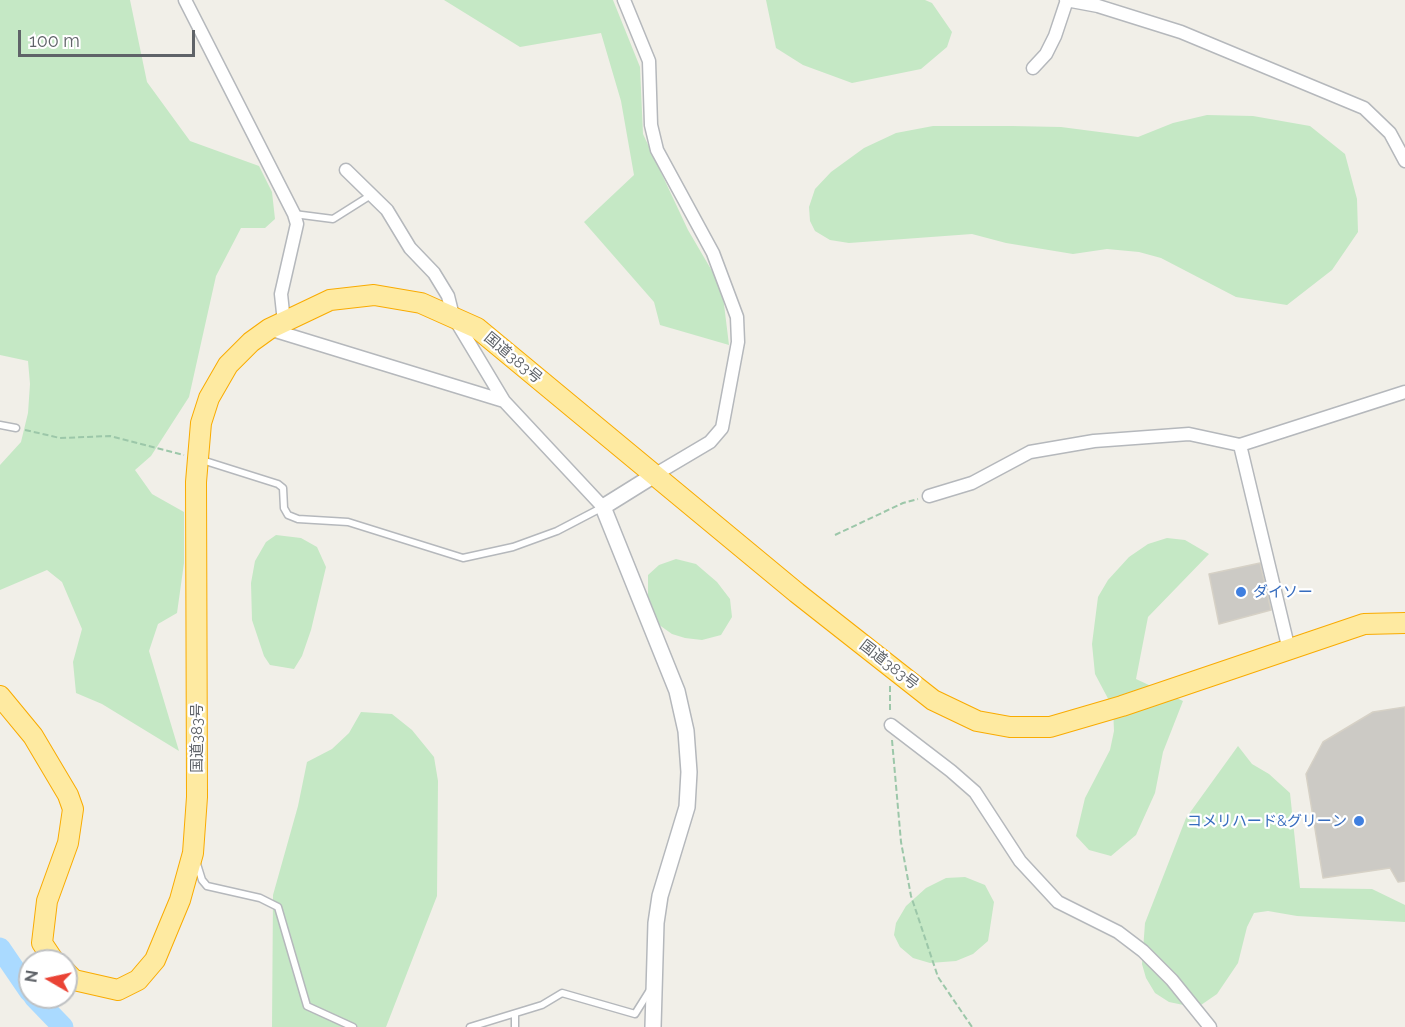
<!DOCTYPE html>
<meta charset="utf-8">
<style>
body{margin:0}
#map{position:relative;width:1405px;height:1027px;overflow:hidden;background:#f1efe8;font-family:Raleway,sans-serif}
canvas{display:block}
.north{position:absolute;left:18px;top:949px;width:60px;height:60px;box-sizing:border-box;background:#fff;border:2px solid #bfc1c3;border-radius:50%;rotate:279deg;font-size:16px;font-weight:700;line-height:24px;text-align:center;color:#5f6368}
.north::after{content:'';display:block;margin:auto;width:21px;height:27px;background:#ea4335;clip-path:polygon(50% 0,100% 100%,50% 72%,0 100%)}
.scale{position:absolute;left:18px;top:30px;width:177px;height:27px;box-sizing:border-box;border:3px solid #5f6368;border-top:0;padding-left:8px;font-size:18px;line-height:21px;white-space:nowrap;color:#5f6368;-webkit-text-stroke:4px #fff;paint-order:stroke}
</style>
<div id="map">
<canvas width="1405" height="1027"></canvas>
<div class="north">N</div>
<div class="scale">100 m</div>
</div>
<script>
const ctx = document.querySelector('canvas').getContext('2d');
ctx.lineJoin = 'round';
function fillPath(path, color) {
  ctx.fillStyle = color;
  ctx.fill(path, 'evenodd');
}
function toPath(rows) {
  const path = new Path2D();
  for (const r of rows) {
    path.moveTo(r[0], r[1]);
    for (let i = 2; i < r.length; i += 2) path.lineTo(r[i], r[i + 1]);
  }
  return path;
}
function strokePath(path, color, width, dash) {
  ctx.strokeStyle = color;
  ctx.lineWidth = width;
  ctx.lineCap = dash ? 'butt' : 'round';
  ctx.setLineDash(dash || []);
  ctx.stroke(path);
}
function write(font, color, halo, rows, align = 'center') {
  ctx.font = font + ' Raleway,"Noto Sans JP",sans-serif';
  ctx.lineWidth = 4.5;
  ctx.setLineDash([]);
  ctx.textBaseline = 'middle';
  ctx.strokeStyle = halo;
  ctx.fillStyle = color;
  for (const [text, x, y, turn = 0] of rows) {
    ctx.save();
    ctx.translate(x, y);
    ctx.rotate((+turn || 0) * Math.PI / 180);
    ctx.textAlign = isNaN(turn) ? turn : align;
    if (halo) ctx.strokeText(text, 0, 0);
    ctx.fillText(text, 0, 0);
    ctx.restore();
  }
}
fillPath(toPath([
 [0,0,130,0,147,82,190,141,259,166,272,192,275,219,265,228,241,228,216,276,189,397,151,456,135,470,152,494,184,512,184,563,177,613,158,624,149,651,179,751,102,704,76,693,73,662,82,629,62,582,47,570,0,590,0,465,21,442,28,413,30,384,28,361,0,355],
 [444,0,613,0,640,67,643,134,688,230,722,288,729,345,660,325,654,302,584,222,634,175,621,101,601,33,520,47],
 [766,0,925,0,932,3,952,32,947,47,921,69,852,83,803,65,776,48],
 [1207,115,1253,116,1310,126,1345,154,1357,199,1358,232,1332,270,1287,305,1236,297,1161,258,1139,252,1107,249,1073,254,1006,243,972,234,849,243,830,240,815,231,810,221,809,207,815,189,831,172,864,148,896,133,933,126,1012,126,1061,127,1138,137,1173,123],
 [276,535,301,538,317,547,326,567,311,630,302,656,294,669,270,665,264,656,252,620,251,583,255,561,266,542],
 [1167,538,1185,540,1209,554,1148,617,1136,679,1183,701,1163,752,1155,793,1136,835,1111,856,1089,850,1076,836,1085,798,1110,750,1114,731,1113,708,1095,674,1092,644,1098,597,1108,580,1129,557,1148,544],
 [676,559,696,564,717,582,730,599,732,617,721,635,702,640,685,638,672,634,648,617,648,575,659,565],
 [361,712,392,714,412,730,434,757,438,781,437,896,386,1027,272,1027,273,895,298,806,307,762,332,749,349,733],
 [1238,746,1252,764,1269,774,1290,793,1300,888,1372,889,1405,905,1405,922,1297,916,1268,911,1254,913,1247,927,1238,963,1217,994,1201,1005,1193,1007,1169,1002,1155,993,1146,978,1142,964,1145,923,1186,818],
 [965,877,985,885,994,902,988,941,973,954,956,961,930,963,913,958,900,947,894,935,896,923,906,906,926,888,946,878]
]), '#c5e8c5');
strokePath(toPath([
 [0,948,30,992],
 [34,997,63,1027]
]), '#aadaff', 21);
const building = toPath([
 [1260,563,1271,610,1219,624,1209,574,1260,563],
 [1405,707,1405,881,1398,882,1390,868,1323,878,1306,774,1323,742,1373,712,1405,707]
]);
fillPath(building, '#cccac5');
strokePath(building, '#d6d1c6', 1.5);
const service = toPath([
 [294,214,333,219,371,195],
 [0,425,16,428],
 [202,460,278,484,283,488,284,508,288,515,298,519,348,522,463,558,513,547,557,531,603,507],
 [197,864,202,880,207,886,260,898,278,907,307,1006,353,1027],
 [470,1027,542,1005,562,993,635,1014,650,990],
 [515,1027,515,1014]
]);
const minor = toPath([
 [185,0,294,214,297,224,281,294,284,322],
 [624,0,649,61,651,125,657,150,713,253,737,317,738,342,722,428,710,442,656,474],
 [1066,0,1098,6,1181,32,1364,108,1390,133,1405,161],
 [1033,68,1046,54,1055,36,1067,0],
 [346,170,387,210,410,248,434,273,448,296,453,316,504,401,603,507],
 [269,329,504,401],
 [1240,445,1289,650],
 [929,496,972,483,1030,452,1094,441,1189,434,1240,445,1405,392],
 [891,725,951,771,975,792,1020,861,1058,902,1118,932,1143,951,1172,980,1210,1027]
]);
const tertiary = toPath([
 [653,1027,656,923,660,896,687,807,689,772,686,731,677,691,603,507,656,474]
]);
const trunk = toPath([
 [0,696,33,736,68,795,73,809,68,843,47,901,42,943,54,961],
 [66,972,74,980,118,990,138,980,155,960,180,900,193,853,197,797,196,482,201,423,209,398,228,365,251,342,269,329,330,300,374,295,421,303,477,328,797,593,933,700,977,721,1010,727,1050,727,1122,706,1364,624,1405,623]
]);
strokePath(service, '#b5b8bc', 9);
strokePath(minor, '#b5b8bc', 15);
strokePath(tertiary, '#b5b8bc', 18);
strokePath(trunk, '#f9ab00', 22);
strokePath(toPath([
 [25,430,60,438,110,436,184,455],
 [835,535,903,503,918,499],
 [890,686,890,713],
 [892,740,901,842,911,896,938,977,972,1027]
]), '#9cc7a9', 2, [6, 3]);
strokePath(service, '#fff', 6);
strokePath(minor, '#fff', 12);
strokePath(tertiary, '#fff', 15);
strokePath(trunk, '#feeaa1', 20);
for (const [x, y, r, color] of [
 [1241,592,6,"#3f7fe0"],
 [1359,821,6,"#3f7fe0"]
]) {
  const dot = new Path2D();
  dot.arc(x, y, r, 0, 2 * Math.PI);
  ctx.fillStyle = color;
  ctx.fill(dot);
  strokePath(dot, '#fff', 2);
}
write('15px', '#5f6368', '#fff', [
 ["国道383号",513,358,40],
 ["国道383号",889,665,38],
 ["国道383号",197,738,-90]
]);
write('15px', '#366cbe', '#fff', [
 ["ダイソー",1253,592],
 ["コメリハード&グリーン",1347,821,"right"]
], 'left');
</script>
